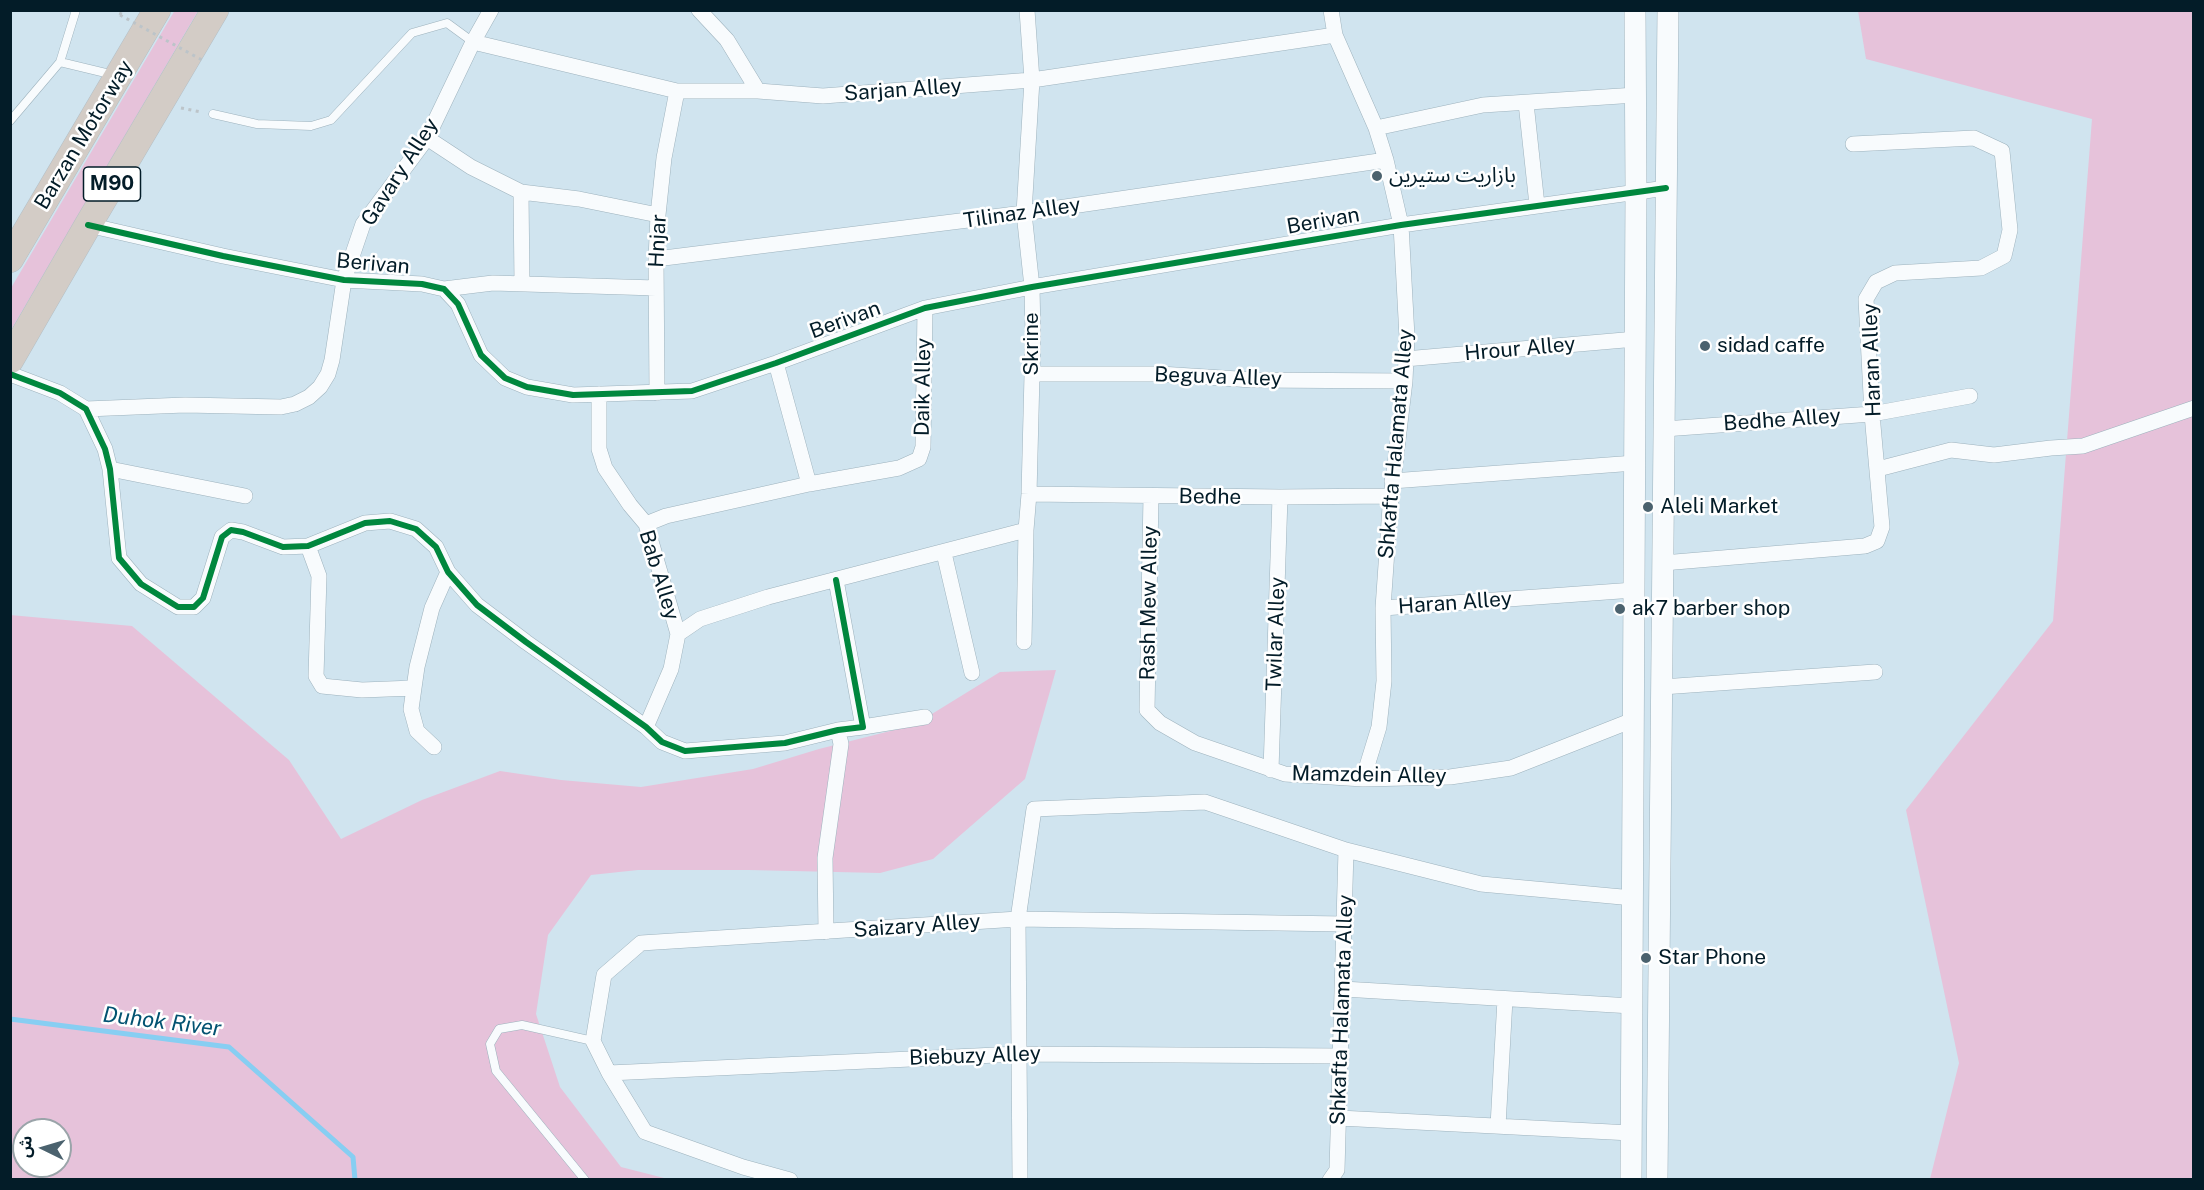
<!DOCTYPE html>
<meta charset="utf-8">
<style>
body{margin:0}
#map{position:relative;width:2204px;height:1190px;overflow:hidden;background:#d0e4ef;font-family:"Public Sans","Noto Sans Arabic",sans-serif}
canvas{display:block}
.frame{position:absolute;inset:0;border:12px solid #031c28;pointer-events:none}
.north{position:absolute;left:12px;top:1118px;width:60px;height:60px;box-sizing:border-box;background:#fff;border:2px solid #9aa4a9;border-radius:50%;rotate:275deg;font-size:16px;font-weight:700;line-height:24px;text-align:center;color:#031c28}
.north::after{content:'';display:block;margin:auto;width:21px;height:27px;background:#4b626e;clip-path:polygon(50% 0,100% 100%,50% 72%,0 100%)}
</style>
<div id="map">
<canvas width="2204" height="1190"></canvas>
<div class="frame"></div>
<div class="north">ش</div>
</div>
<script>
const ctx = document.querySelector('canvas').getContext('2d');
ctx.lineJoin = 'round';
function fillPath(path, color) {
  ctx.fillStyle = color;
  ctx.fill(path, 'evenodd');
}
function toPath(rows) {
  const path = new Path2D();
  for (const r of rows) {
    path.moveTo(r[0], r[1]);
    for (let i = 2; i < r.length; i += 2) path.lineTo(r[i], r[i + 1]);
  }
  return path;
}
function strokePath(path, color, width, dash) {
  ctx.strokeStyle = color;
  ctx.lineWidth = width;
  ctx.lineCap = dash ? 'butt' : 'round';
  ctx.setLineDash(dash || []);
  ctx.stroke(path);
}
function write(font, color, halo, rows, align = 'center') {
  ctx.font = font + ' "Public Sans","Noto Sans Arabic",sans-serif';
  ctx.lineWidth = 5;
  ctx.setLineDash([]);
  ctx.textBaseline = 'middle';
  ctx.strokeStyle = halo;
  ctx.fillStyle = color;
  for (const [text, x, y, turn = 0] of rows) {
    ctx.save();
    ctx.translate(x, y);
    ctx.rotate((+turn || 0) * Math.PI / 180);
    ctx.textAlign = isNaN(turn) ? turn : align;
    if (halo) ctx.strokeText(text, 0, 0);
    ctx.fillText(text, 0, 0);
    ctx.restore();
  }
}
fillPath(toPath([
 [175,10,198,11,11,330,11,288],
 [1858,11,2193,11,2193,1179,1930,1179,1959,1063,1906,810,2053,621,2092,119,1866,59],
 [10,615,132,626,289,760,341,839,422,800,500,771,561,780,641,787,753,769,819,749,914,725,1000,672,1056,670,1025,779,933,859,880,873,749,870,638,870,591,875,548,935,536,1014,560,1087,621,1167,668,1179,11,1179],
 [24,1130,60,1130,60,1166,24,1166]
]), '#e6c2da');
strokePath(toPath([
 [10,1019,229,1047,353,1157,355,1180]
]), '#87cef2', 5);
const lane = toPath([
 [60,62,114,75],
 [213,114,257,124,311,126,331,120,412,33,447,23,473,42],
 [10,121,60,62,76,10],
 [585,1180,496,1071,490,1044,499,1029,522,1025,593,1041]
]);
const street = toPath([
 [699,10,727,40,758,91],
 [1331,10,1335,35,1376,128,1386,160,1401,225,1407,337,1405,381,1390,507,1383,608,1384,681,1379,727,1363,779],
 [473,42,677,91,758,91,823,96,1032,80,1335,35],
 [1526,103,1537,205],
 [1376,128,1483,105,1636,95],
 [427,138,471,167,521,192,579,199,658,215],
 [521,192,522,284],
 [88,225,223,256,344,280,422,284,444,289,458,304,481,355,505,378,527,387,573,395,692,391,776,363,925,308,1032,287,1401,225,1666,188],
 [656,259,1024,213,1386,160],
 [444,289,493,283,656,288],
 [1405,359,1636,339],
 [776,363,809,484,899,468,919,459,923,447,925,308],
 [10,374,60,393,86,409,105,449,110,469,119,558,141,584,178,607,194,607,203,598,222,537,231,530,243,532,283,547,308,546,365,523,390,521,416,529,436,547,448,572,477,605,526,642,646,727,662,742,685,751,785,743,838,730,863,727,836,580],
 [1032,374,1160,374,1253,380,1405,381],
 [657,393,656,259,658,215,664,158,677,91],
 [599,394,599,449,605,468,630,505,646,524,678,634,671,669,646,727],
 [86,409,185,405,281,407,295,404,309,397,320,387,328,374,332,360,344,280,363,224,427,138,473,42,491,10],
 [1664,429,1872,414,1970,396],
 [110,469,245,496],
 [1878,469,1951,450,1994,455,2051,448,2083,446,2194,408],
 [1392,481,1635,463],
 [1029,494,1280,497,1391,496],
 [1151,496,1147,710,1160,723,1195,743,1285,774,1363,779,1450,777,1511,768,1633,720],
 [646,524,666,516,809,484],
 [308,546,319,576,316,676,322,686,362,690,414,688],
 [944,553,972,673],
 [1663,563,1865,546,1877,541,1882,527,1872,414,1866,299,1876,282,1895,273,1981,268,2004,256,2010,230,2002,151,1974,138,1853,144],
 [1383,608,1634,590],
 [678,634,700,619,768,597,1026,530],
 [1024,642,1026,530,1029,494,1033,335,1032,287,1024,213,1032,80,1027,10],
 [1662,687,1875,672],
 [863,727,925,717],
 [434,747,417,731,411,709,417,667,432,608,448,572],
 [1271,770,1280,497],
 [826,932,825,858,841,744,838,730],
 [1343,989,1632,1006],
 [609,1073,1018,1054,1340,1056],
 [1339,1118,1631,1133],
 [1498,1126,1505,999],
 [790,1180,743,1167,645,1132,609,1073,593,1041,604,975,641,943,1018,919,1344,924],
 [1020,1180,1018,919,1034,809,1205,802,1346,850,1481,884,1633,898],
 [1330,1180,1337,1170,1346,850]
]);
const secondary = toPath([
 [1631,1180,1636,191,1635,10],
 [1657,1180,1668,10]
]);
const highway = toPath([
 [10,259,157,10],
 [10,360,88,225,215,10]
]);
strokePath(lane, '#9db2bd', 9);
strokePath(street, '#9db2bd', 16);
strokePath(secondary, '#9db2bd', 22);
strokePath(highway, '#b3bfc6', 28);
strokePath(toPath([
 [120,15,122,10],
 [181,108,201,112]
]), '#bcc4c9', 3, [3, 4.5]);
strokePath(lane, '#f8fbfd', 8);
strokePath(street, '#f8fbfd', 15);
strokePath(secondary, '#f8fbfd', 21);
strokePath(highway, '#d3ccc6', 27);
strokePath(toPath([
 [120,15,202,60]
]), '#bcc4c9', 3, [3, 4.5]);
strokePath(toPath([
 [88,225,223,256,344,280,422,284,444,289,458,304,481,355,505,378,527,387,573,395,692,391,776,363,925,308,1032,287,1401,225,1666,188],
 [10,374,60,393,86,409,105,449,110,469,119,558,141,584,178,607,194,607,203,598,222,537,231,530,243,532,283,547,308,546,365,523,390,521,416,529,436,547,448,572,477,605,526,642,646,727,662,742,685,751,785,743,838,730,863,727,836,580]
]), '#00873e', 6);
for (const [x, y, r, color] of [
 [1377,176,6,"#4b626e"],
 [1705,346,6,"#4b626e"],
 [1648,507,6,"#4b626e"],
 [1620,609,6,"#4b626e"],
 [1646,958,6,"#4b626e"]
]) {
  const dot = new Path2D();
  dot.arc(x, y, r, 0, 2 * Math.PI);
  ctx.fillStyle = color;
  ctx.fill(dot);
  strokePath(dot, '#fff', 2);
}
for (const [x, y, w] of [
 [112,184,57]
]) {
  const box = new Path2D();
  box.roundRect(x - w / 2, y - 17, w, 34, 4.5);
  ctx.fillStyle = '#fff';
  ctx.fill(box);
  strokePath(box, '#031c28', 1.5);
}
write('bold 20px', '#031c28', null, [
 ["M90",112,184]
]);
write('21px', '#031c28', '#fff', [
 ["Sarjan Alley",903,90,-4],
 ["Barzan Motorway",84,135,-59],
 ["Gavary Alley",400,172,-57],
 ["Tilinaz Alley",1022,213,-8],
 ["Berivan",1323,221,-10],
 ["Hnjar",658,241,-87],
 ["Berivan",373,264,5],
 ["Berivan",845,320,-20],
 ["Skrine",1032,344,-90],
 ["Hrour Alley",1520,349,-5],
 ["Haran Alley",1872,360,-92],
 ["Beguva Alley",1218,377,2],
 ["Daik Alley",923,387,-89],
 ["Bedhe Alley",1782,420,-4],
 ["Shkafta Halamata Alley",1396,444,-85],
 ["Bedhe",1210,497,1],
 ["Bab Alley",659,575,73],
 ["Rash Mew Alley",1149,603,-89],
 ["Haran Alley",1455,603,-4],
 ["Twilar Alley",1276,634,-88],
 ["Mamzdein Alley",1369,775,1],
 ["Saizary Alley",917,926,-4],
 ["Shkafta Halamata Alley",1342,1010,-88],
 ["Biebuzy Alley",975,1056,-2]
]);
write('21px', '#031c28', '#fff', [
 ["بازاريت ستيرين",1389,176],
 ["sidad caffe",1717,346],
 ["Aleli Market",1660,507],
 ["ak7 barber shop",1632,609],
 ["Star Phone",1658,958]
], 'left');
write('italic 22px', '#025271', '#fff', [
 ["Duhok River",162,1022,7]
]);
</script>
